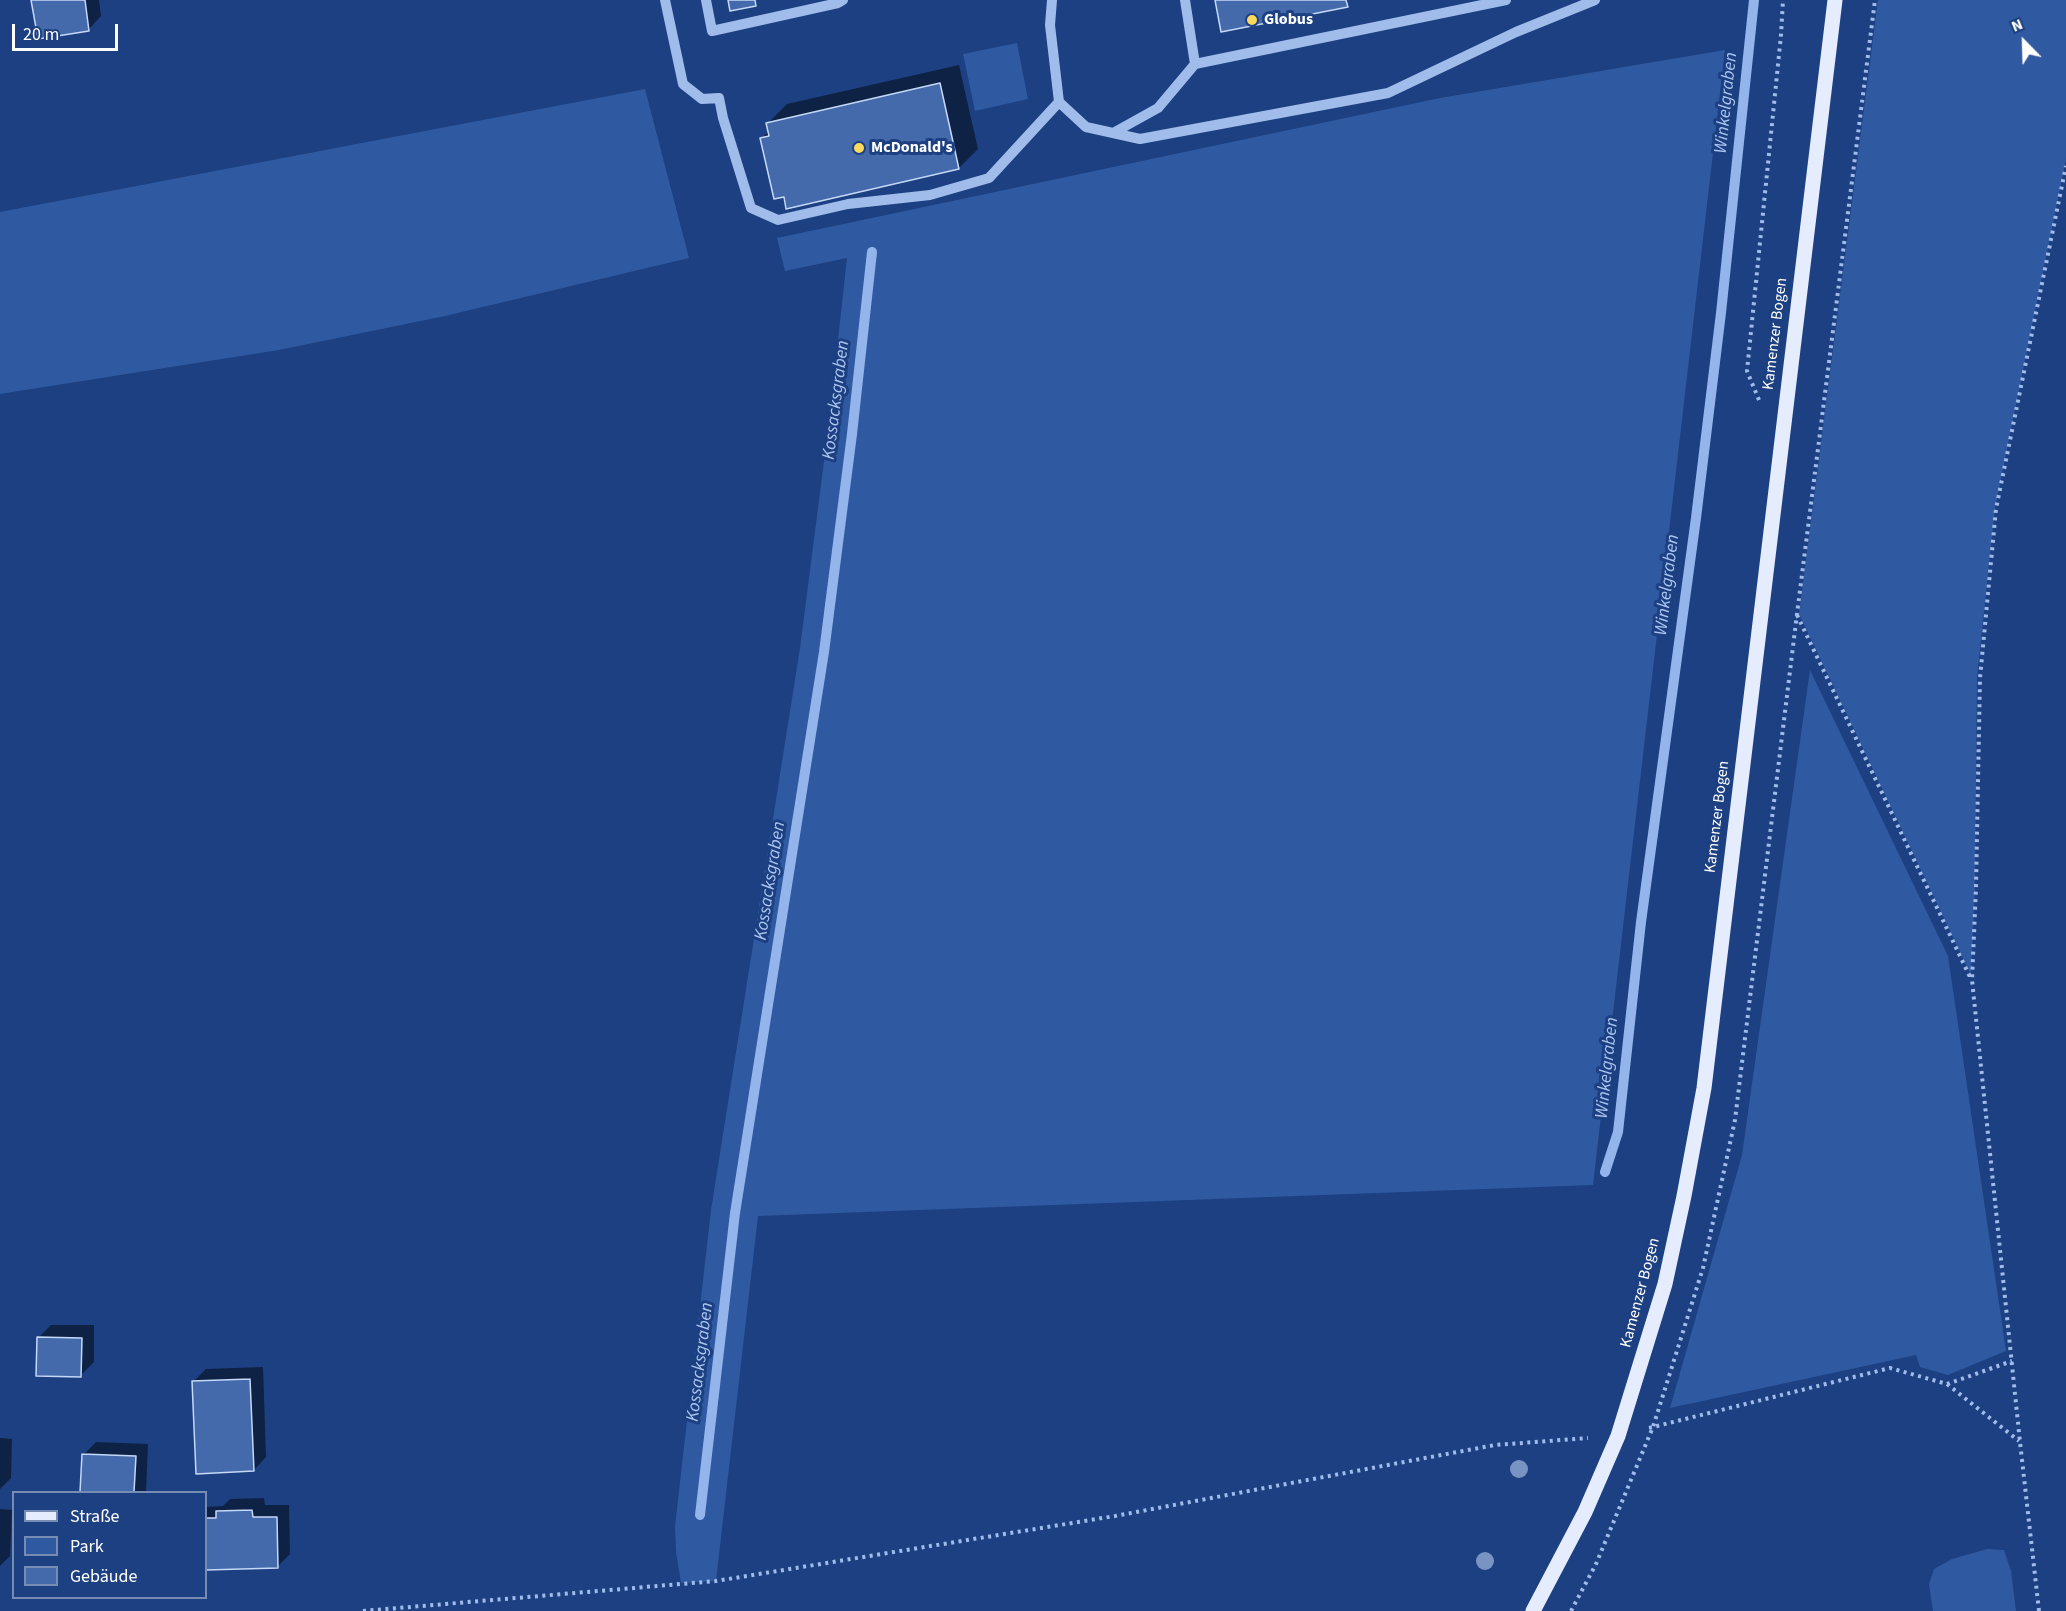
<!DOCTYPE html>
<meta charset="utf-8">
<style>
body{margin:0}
#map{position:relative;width:2066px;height:1611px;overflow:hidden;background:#1c4081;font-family:"Source Sans 3",sans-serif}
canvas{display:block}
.legend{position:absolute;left:12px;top:1491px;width:195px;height:108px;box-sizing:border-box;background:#1c4081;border:2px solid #778cb3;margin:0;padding:8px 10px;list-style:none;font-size:18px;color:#fff}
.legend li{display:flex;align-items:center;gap:12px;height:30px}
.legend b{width:30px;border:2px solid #778cb3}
.north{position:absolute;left:1994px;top:12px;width:60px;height:60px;-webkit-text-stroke:4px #1c4081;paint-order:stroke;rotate:337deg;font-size:16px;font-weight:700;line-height:24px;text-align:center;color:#fff}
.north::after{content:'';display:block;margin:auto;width:21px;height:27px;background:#fff;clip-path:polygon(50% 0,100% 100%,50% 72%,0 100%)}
.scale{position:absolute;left:12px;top:24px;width:106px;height:27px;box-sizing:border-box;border:3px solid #fff;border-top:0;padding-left:8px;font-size:18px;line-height:21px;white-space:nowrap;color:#fff;-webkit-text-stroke:4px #1c4081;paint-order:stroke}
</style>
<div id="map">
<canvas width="2066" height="1611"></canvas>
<ul class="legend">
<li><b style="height:8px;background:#e4ecfe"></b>Straße</li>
<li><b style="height:16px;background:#2f59a0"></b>Park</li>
<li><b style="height:16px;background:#446aab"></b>Gebäude</li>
</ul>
<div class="north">N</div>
<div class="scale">20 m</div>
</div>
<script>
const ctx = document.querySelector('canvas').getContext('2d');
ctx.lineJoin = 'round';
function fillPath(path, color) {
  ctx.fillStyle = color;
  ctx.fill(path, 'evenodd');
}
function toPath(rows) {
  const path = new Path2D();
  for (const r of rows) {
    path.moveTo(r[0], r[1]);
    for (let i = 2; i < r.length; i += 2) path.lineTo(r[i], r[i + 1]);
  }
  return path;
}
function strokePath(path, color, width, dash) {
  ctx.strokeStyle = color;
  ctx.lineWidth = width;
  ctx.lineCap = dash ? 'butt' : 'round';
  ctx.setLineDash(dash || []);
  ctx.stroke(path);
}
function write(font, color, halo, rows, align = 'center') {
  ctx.font = font + ' "Source Sans 3",sans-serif';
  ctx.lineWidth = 6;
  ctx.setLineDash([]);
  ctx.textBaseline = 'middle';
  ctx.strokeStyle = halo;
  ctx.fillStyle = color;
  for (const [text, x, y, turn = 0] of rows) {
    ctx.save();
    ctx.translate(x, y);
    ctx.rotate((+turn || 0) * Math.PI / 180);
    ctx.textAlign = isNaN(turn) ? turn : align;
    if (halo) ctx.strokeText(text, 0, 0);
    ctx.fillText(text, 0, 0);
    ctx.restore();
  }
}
fillPath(toPath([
 [1878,0,2066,0,2066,159,1995,508,1977,678,1975,888,1971,975,1799,614],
 [1017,43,1028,99,975,111,963,54],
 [1725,50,1593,1185,758,1216,716,1581,681,1583,676,1552,675,1526,711,1210,800,648,828,430,847,258,785,271,777,238,1440,98],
 [645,89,689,258,445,316,279,350,0,394,0,212],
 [1810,670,1948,956,2006,1351,1948,1375,1920,1367,1916,1355,1670,1408,1742,1155],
 [1987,1549,2004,1550,2011,1571,2016,1611,1933,1611,1929,1584,1934,1569,1952,1559]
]), '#2f59a0');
fillPath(toPath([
 [33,0,99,0,101,16,89,29],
 [959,65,978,149,959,168,785,196,762,138,769,131,768,123,787,104],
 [51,1325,94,1325,94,1362,81,1375,38,1338],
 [263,1367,266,1457,254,1470,193,1382,206,1369],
 [0,1438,12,1439,11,1478,0,1489],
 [96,1442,148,1444,146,1492,81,1492,83,1455],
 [264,1498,265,1505,289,1505,290,1554,278,1566,206,1568,206,1507,223,1506,230,1499],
 [0,1509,12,1510,10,1556,0,1566]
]), '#0007');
strokePath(toPath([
 [1605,1172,1618,1132,1641,922,1696,518,1721,313,1754,0],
 [700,1515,735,1213,824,652,852,434,872,252]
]), '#93b5ec', 10);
const building = toPath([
 [31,0,85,0,89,31,38,39,31,0],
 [728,0,755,0,756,6,730,11,728,0],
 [1215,0,1346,0,1348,7,1221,32,1215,0],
 [940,83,959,169,786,209,784,197,774,199,760,138,769,136,766,123,940,83],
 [37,1337,82,1338,81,1377,36,1376,37,1337],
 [250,1379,254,1471,196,1474,192,1381,250,1379],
 [82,1454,136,1456,134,1492,80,1492,82,1454],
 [252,1510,253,1517,277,1517,278,1568,206,1570,206,1518,216,1518,216,1511,252,1510]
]);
fillPath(building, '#446aab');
strokePath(building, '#c5d8f7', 1.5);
strokePath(toPath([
 [1759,400,1747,371,1781,35,1783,0],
 [1797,615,1971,979],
 [1947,1384,2019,1441],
 [1649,1428,1890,1368,1947,1384,2012,1361],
 [363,1611,716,1581,1115,1516,1495,1445,1588,1438],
 [1571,1611,1596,1564,1653,1427,1703,1268,1735,1120,1797,614,1875,0],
 [2039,1611,2020,1442,1972,980,1976,888,1980,678,1996,509,2066,166]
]), '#a0bcea', 4, [3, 4.5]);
strokePath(toPath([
 [665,0,683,84,702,99,719,98,723,118,751,208,778,220,848,204,930,195,989,178,1059,102],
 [706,0,712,31,838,3,843,0],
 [1052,0,1050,25,1059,102,1086,127,1140,139,1388,93,1516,32,1595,0],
 [1195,64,1506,0],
 [1113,133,1158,108,1195,64,1185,0]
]), '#a0bcea', 10);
strokePath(toPath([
 [1533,1611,1585,1512,1618,1436,1665,1284,1684,1196,1704,1088,1835,0]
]), '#e4ecfe', 15);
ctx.fillStyle = '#7994c2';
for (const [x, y] of [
 [1519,1469],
 [1485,1561]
]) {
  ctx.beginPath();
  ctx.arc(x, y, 9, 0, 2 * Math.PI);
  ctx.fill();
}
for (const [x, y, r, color] of [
 [1252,20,6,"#fad95e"],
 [859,148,6,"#fad95e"]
]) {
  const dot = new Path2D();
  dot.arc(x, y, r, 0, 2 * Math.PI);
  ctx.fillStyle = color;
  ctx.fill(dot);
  strokePath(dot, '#1c4081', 2);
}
write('bold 16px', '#fff', '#1c4081', [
 ["Globus",1264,20],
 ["McDonald's",871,148]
], 'left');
write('16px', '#fff', '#1c4081', [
 ["Kamenzer Bogen",1776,334,-83],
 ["Kamenzer Bogen",1718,817,-83],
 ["Kamenzer Bogen",1641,1293,-75]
]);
write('italic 18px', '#acc6f1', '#1c4081', [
 ["Winkelgraben",1727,103,-84],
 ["Kossacksgraben",837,400,-83],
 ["Winkelgraben",1668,585,-83],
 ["Kossacksgraben",771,881,-81],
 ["Winkelgraben",1608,1068,-84],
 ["Kossacksgraben",701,1362,-83]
]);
</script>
